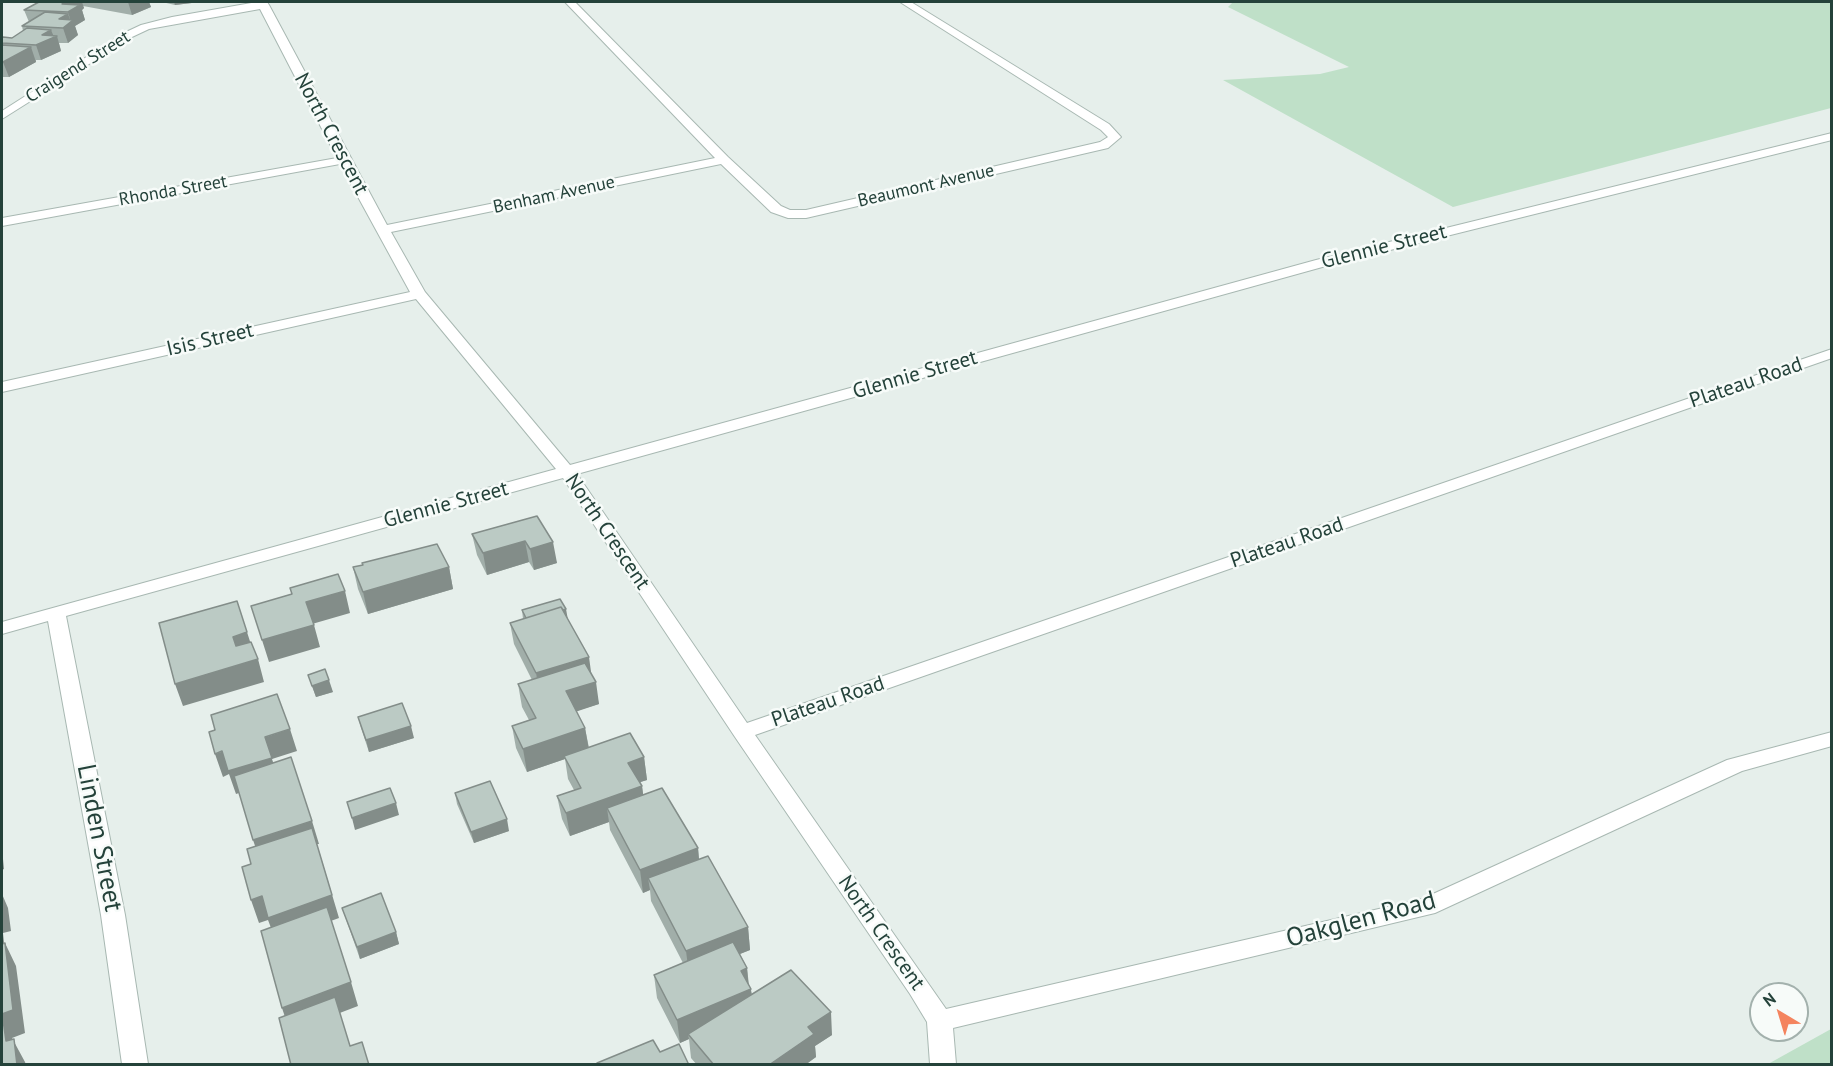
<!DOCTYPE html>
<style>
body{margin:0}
#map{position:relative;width:1833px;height:1066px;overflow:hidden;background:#e6efeb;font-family:"PT Sans",sans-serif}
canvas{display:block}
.frame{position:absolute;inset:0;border:3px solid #24423a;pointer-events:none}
.north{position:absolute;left:1749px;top:982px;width:60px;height:60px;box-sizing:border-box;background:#f7fbf9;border:2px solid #a3b1ad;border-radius:50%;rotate:322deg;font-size:16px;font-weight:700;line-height:24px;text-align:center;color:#24423a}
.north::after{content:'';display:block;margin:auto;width:21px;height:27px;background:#f4845f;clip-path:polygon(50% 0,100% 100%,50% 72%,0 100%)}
</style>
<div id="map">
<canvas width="1833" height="1066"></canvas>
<div class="frame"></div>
<div class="north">N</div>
</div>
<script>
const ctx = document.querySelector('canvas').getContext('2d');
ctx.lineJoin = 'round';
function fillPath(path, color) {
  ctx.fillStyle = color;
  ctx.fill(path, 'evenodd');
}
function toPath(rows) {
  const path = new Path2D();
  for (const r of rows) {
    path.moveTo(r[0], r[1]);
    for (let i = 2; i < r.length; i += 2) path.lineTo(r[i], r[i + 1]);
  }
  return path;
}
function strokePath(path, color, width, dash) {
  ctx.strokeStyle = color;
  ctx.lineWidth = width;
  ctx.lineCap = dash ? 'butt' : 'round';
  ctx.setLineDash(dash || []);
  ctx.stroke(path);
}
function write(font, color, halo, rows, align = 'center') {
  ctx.font = font + ' "PT Sans",sans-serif';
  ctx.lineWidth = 5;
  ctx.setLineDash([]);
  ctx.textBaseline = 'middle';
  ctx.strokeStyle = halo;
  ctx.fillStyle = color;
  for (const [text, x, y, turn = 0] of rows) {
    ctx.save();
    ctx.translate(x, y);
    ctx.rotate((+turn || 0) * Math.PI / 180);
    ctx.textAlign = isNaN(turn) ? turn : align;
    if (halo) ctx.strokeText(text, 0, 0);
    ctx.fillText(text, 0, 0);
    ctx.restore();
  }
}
fillPath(toPath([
 [1233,2,1831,2,1831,108,1453,207,1223,80,1320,74,1349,67,1228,7],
 [1831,1029,1831,1064,1768,1064]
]), '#bfe0c8');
const minor = toPath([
 [257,2,267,2,269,5,387,225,715,158,565,2,575,2,728,157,781,206,790,210,806,210,1100,142,1108,137,1101,130,900,2,911,2,1109,124,1121,137,1108,148,806,218,788,218,771,212,721,164,391,232,425,292,570,465,1316,260,1832,133,1832,140,1326,266,577,474,747,723,1832,349,1832,358,755,735,946,1009,1422,899,1727,760,1832,732,1832,746,1742,771,1435,913,953,1028,956,1064,930,1064,927,1022,910,994,735,737,563,478,66,616,125,915,148,1064,122,1064,101,915,48,621,2,634,2,622,556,469,416,299,2,392,2,382,410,292,340,164,2,226,2,218,337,158,260,9,149,29,132,37,2,119,2,111,124,33,141,25,172,17,257,2]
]);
strokePath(minor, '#a8b8b2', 2);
fillPath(minor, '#fff');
fillPath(toPath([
 [39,2,149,2,151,7,132,15,83,6,84,8,82,10,85,20,75,26,78,35,68,43,59,43,61,51,41,60,36,60,36,62,9,77,2,77,2,38,12,38,23,31,22,26,29,22,24,10],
 [162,2,200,2,175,5],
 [537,516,557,563,534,570,529,562,487,575,477,555,472,534],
 [353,567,449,567,453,589,368,614,358,589],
 [522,610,568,620,591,674,599,704,576,711,585,728,589,748,644,757,647,780,640,782,642,786,643,795,698,848,699,860,748,927,750,950,740,954,747,968,749,985,752,994,832,1035,815,1046,816,1057,805,1065,697,1065,691,1058,689,1039,680,1043,657,998,654,975,683,963,651,901,650,890,643,893,610,830,609,822,570,836,562,819,557,796,574,790,568,779,565,759,527,772,516,748,512,726,529,720,522,707,518,684,532,680,514,644,510,623,523,619],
 [308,675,333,692,316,697],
 [358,717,414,738,369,752,361,728],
 [455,793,509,831,474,843,457,804],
 [342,908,396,932,399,944,360,959]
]), '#a1aea9');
fillPath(toPath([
 [66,2,82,2,84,8,82,10,85,20,75,26,78,35,68,43,63,28,59,19,68,14,71,22,68,12,62,4],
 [128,2,149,2,151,7,132,15],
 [174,2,200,2,175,5],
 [51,30,54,37,57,36,61,51,41,60,36,45,42,35],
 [31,47,36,62,9,77,3,62],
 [525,541,529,562,487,575,483,553],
 [553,542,557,563,534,570,530,549],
 [449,567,453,589,368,614,363,592],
 [345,591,350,613,312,624,306,602],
 [566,609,568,620,528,621],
 [314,625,320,647,269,662,262,640],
 [247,632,254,654,239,659,233,637],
 [589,657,592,679,540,695,536,673],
 [258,659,264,682,183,706,175,684],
 [329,680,333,692,316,697,312,686],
 [596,682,599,704,569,714,566,691],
 [411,726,414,738,369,752,366,740],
 [585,728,589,750,564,756,565,759,527,772,523,749],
 [290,729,297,751,272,759,279,780,236,794,229,774,223,777,215,754],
 [644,757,647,780,631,785,628,763],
 [642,786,645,808,607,808,609,822,570,836,566,813],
 [396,803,399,815,355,830,352,818],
 [507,819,509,831,474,843,471,832],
 [312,821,319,844,317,844,339,918,276,941,268,920,259,923,251,900,261,863,253,840],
 [698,848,700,871,648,878,650,890,643,893,640,870],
 [2,849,4,869,2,870],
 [2,894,8,908,11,931,3,933,5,951,2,952],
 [748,927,750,950,689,974,686,951],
 [396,932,399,944,360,959,357,947],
 [5,943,16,966,25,1033,12,1038,25,1062,26,1065,17,1065,2,1042,2,1014],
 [747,968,749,990,751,989,753,1012,688,1034,689,1039,680,1043,677,1020,741,971],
 [351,982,358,1006,290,1032,282,1008],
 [831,1012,832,1035,815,1046,816,1057,805,1065,769,1065,808,1027]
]), '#838d89');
const building = toPath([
 [39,2,66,2,62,4,80,5,68,12,24,10,39,2],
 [45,12,68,14,59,19,73,20,63,28,22,26,45,12],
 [27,28,51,30,42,35,57,36,36,45,2,43,2,38,3,37,12,38,27,28],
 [2,45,31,47,3,62,2,62,2,45],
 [537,516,553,542,530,549,525,541,483,553,472,534,537,516],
 [437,544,449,567,363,592,353,567,363,565,362,563,437,544],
 [338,574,345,591,306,602,314,625,262,640,251,606,292,594,290,588,338,574],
 [560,599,566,609,563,610,561,607,526,618,522,610,560,599],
 [237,601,247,632,233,637,236,646,251,642,258,659,175,684,159,623,237,601],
 [561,607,589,657,536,673,510,623,561,607],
 [585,663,596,682,566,691,585,728,523,749,512,726,536,718,518,684,585,663],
 [325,669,329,680,312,686,308,675,325,669],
 [277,694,290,729,265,737,272,758,228,771,222,751,215,754,209,732,215,730,211,715,277,694],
 [402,703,411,726,366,740,358,717,402,703],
 [630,733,644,757,628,763,642,786,566,813,557,796,581,788,564,756,630,733],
 [291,757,312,821,253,840,234,776,291,757],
 [490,781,507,819,471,832,455,793,490,781],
 [390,788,396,803,352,818,347,802,390,788],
 [662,788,698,848,640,870,607,808,662,788],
 [312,828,332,895,268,918,262,896,251,900,242,867,251,864,247,849,312,828],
 [708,856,748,927,686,951,648,878,708,856],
 [381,893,396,932,357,947,342,908,381,893],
 [327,907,351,982,282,1008,261,931,327,907],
 [733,942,747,968,741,971,751,989,677,1020,654,975,733,942],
 [5,943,13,1010,2,1014,2,944,5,943],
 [791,970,831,1012,808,1027,814,1034,769,1065,714,1065,688,1034,791,970],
 [335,997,350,1046,362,1042,369,1065,291,1065,279,1018,335,997],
 [2,1020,3,1020,6,1041,14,1039,17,1065,2,1065,2,1020],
 [653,1040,660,1052,679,1044,689,1065,598,1065,597,1063,653,1040]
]);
fillPath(building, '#bbcac4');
strokePath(building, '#838d89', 1.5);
write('18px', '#24423a', '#f7fbf9', [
 ["Craigend Street",78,67,-32],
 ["Beaumont Avenue",926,186,-13],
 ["Rhonda Street",173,191,-10],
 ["Benham Avenue",554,195,-12]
]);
write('21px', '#24423a', '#f7fbf9', [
 ["North Crescent",331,134,62],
 ["Glennie Street",1384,247,-14],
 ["Isis Street",210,340,-13],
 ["Glennie Street",915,375,-16],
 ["Plateau Road",1746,383,-19],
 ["Glennie Street",446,505,-15],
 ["North Crescent",607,532,56],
 ["Plateau Road",1287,543,-19],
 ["Plateau Road",828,702,-19],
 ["North Crescent",881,933,55]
]);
write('26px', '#24423a', '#f7fbf9', [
 ["Linden Street",99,838,79],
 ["Oakglen Road",1361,920,-15]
]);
</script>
